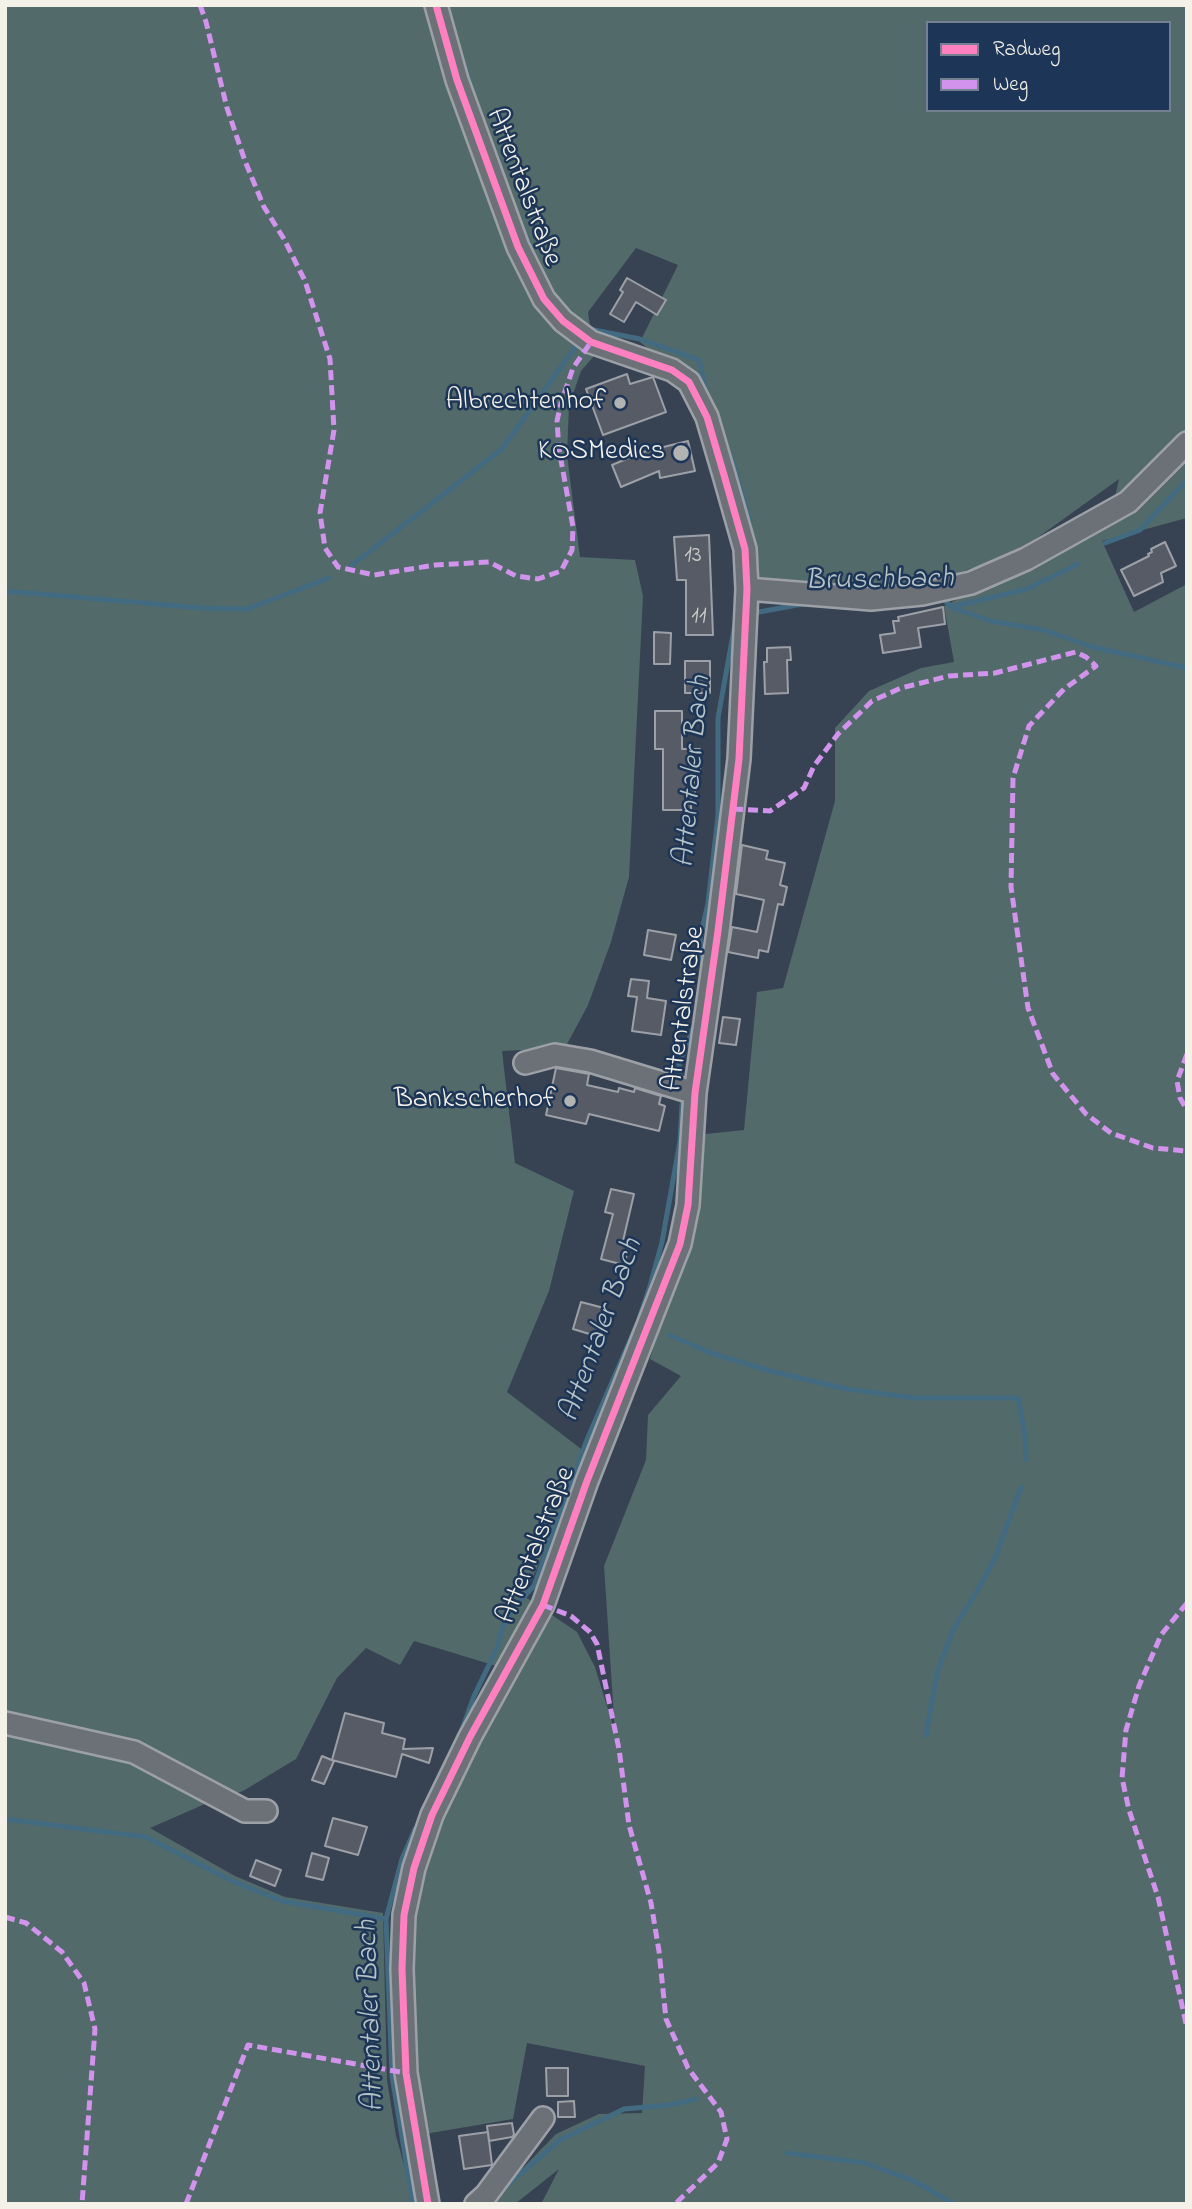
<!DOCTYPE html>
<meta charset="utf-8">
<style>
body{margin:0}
#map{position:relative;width:1192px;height:2209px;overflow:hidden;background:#374253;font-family:"Indie Flower",sans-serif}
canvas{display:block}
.frame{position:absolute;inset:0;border:7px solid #f4f1e8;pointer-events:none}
.legend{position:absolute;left:926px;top:21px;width:245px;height:91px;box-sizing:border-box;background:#1d3557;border:2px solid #738091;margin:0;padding:9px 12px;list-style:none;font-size:21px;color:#f4f1e8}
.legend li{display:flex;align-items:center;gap:14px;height:35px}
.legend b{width:35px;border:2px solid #738091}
</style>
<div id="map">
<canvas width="1192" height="2209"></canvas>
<div class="frame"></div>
<ul class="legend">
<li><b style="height:9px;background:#ff80c0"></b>Radweg</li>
<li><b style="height:9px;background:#d193ec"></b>Weg</li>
</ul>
</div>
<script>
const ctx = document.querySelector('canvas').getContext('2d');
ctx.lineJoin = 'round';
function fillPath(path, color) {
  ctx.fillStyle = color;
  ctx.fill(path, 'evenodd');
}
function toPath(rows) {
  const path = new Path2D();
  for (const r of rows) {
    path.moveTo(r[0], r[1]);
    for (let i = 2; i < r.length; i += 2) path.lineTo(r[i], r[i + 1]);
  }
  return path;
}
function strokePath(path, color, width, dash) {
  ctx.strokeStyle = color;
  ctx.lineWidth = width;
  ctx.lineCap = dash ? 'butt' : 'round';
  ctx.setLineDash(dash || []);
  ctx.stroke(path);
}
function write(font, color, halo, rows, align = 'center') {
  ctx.font = font + ' "Indie Flower",sans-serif';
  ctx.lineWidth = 5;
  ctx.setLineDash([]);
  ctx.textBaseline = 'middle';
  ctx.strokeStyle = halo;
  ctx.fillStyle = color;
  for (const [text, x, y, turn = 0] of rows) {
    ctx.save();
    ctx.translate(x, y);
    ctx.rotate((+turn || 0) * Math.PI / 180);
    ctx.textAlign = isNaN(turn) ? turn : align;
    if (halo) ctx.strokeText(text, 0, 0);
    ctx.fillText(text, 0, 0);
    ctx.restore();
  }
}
fillPath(toPath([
 [5,5,1187,5,1187,518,1102,541,1134,612,1187,584,1187,2204,541,2204,559,2169,515,2204,488,2204,556,2134,599,2114,642,2113,645,2066,527,2043,513,2119,425,2134,412,2008,415,1911,428,1853,471,1759,516,1672,414,1641,400,1665,366,1648,337,1678,296,1759,243,1791,205,1804,150,1828,235,1876,285,1897,383,1913,387,2080,396,2136,415,2204,5,2204],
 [928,23,1169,23,1169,110,928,110],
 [636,248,678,265,640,342,688,382,758,577,857,591,937,580,1015,554,1119,479,1112,511,1022,567,944,606,954,662,921,668,869,691,835,728,835,801,783,988,757,992,744,1130,696,1135,685,1228,650,1359,681,1376,648,1415,646,1460,604,1566,615,1732,595,1667,577,1632,524,1596,589,1455,507,1392,549,1291,574,1191,515,1163,502,1051,565,1048,588,1005,611,942,629,877,643,596,635,560,580,557,567,455,569,406,581,371,594,356,588,312]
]), '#526a69');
strokePath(toPath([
 [462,58,474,96],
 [514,207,535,259],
 [557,298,576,319],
 [589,329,640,339,699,360,706,392],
 [724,441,735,468,750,522],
 [1105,543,1140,530,1187,480],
 [352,565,502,449,576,346],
 [5,591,202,608,247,609,329,578],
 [939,599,944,599,951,607,1027,589,1078,564],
 [953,608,991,621,1043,630,1093,647,1187,668],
 [759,612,808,603],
 [703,969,700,939,708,903,718,816,718,718,736,618],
 [680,1080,679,1063,695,1024],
 [669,1335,711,1353,774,1372,847,1389,914,1398,1018,1398,1025,1435,1026,1460],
 [460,1735,474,1696,498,1646,502,1628,515,1606,534,1586,586,1442,638,1322,650,1286,662,1242,680,1141,682,1104],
 [926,1735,937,1673,953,1630,977,1591,995,1558,1021,1487],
 [431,1793,437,1781],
 [5,1819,146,1837,232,1881,282,1901,386,1919],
 [787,2153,865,2163,914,2181,954,2204],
 [499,2192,560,2140,624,2109,670,2105,696,2099],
 [413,2204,392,2076,386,1919,402,1859,415,1829]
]), '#426b82', 5);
const building = toPath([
 [627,278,666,300,657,315,636,302,624,322,610,314,623,292,620,290,627,278],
 [627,374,630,384,653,377,666,412,603,435,586,389,627,374],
 [688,441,695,471,660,478,659,471,621,487,612,465,643,452,688,441],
 [709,535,713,635,686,635,686,580,677,580,674,537,709,535],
 [1165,542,1176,566,1161,573,1163,582,1134,596,1121,570,1149,556,1148,554,1152,552,1151,549,1165,542],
 [943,607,945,624,918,628,921,647,883,653,880,635,895,633,893,621,899,621,898,617,943,607],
 [654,632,671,633,670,664,654,664,654,632],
 [790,647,791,660,787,660,788,693,765,694,764,662,767,662,767,648,790,647],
 [685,661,710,661,710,693,685,693,685,661],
 [655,711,682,711,682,749,700,749,700,772,695,772,695,793,691,793,691,810,663,810,663,749,655,749,655,711],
 [742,845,768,851,766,859,785,863,780,885,787,887,783,905,778,904,768,952,759,950,758,958,728,952,732,927,757,932,764,900,736,894,742,845],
 [648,930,676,935,671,960,644,955,648,930],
 [631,979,649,981,647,998,666,1001,661,1035,632,1031,637,997,628,996,631,979],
 [723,1017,740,1019,736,1045,719,1043,723,1017],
 [556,1068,589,1074,587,1085,618,1092,619,1088,634,1092,635,1088,661,1096,659,1104,665,1106,659,1131,589,1114,586,1124,546,1115,556,1068],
 [611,1189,634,1194,623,1241,630,1243,624,1265,601,1259,613,1214,605,1212,611,1189],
 [581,1302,604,1308,596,1336,573,1329,581,1302],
 [345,1713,384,1723,382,1733,405,1739,403,1749,433,1748,429,1763,402,1754,396,1777,332,1760,345,1713],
 [322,1756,334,1761,324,1784,312,1780,322,1756],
 [333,1818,367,1827,358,1855,325,1846,333,1818],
 [312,1853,329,1858,323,1880,306,1876,312,1853],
 [256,1860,281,1870,275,1886,250,1876,256,1860],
 [546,2068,568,2068,568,2096,547,2096,546,2068],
 [574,2101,575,2117,558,2117,558,2102,574,2101],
 [512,2123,514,2135,512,2137,489,2141,487,2126,512,2123],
 [488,2132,492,2165,464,2169,459,2136,488,2132]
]);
fillPath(building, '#565b66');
strokePath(building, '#9da1a7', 2);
const minor = toPath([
 [747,589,871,599,922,594,971,583,1026,559,1128,502,1187,443],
 [525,1063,555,1055,590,1061,695,1093],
 [5,1723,134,1752,245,1811,266,1811],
 [428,2204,406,2073,402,1969,404,1915,414,1868,432,1815,470,1737,543,1605,587,1481,680,1244,688,1205,695,1093,718,931,739,759,747,589,745,549,724,475,707,417,689,382,672,370,591,342,563,321,544,299,518,247,457,80,436,5],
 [476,2204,486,2195,543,2118]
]);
strokePath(minor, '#9da1a7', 26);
strokePath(minor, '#6c7177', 21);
strokePath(toPath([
 [200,5,206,22,227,108,245,161,264,207,284,239,305,281,330,359,334,430,320,513,325,548,338,567,374,575,435,565,489,562,516,576,538,579,561,571,572,550,573,527,559,449,557,421,561,403,573,368,591,342],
 [733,809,770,811,804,788,814,766,838,734,872,701,901,688,949,676,995,673,1076,652,1086,657,1096,666,1064,689,1029,726,1013,778,1011,887,1028,1008,1053,1074,1086,1114,1111,1133,1153,1148,1187,1151],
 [1187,1054,1177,1081,1180,1098,1187,1110],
 [1187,1603,1161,1635,1139,1686,1126,1730,1122,1778,1129,1810,1158,1897,1187,2028],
 [543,1605,571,1616,590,1632,597,1644,619,1749,629,1825,651,1903,659,1951,666,2019,688,2068,721,2112,727,2139,718,2163,675,2204],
 [5,1917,26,1923,62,1952,84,1983,95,2029,82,2204],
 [186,2204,248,2045,406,2073]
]), '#d193ec', 5, [10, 5]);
strokePath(toPath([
 [428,2204,406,2073,402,1969,404,1915,414,1868,432,1815,470,1737,543,1605,587,1481,680,1244,688,1205,695,1093,718,931,739,759,747,589,745,549,724,475,707,417,689,382,672,370,591,342,563,321,544,299,518,247,457,80,436,5]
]), '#ff80c0', 7);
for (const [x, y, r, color] of [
 [620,403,7,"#b2b4b4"],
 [681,453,9,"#b2b4b4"],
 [570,1101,7,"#b2b4b4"]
]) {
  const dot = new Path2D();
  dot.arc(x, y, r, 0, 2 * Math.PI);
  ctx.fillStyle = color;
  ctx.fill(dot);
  strokePath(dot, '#1d3557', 2.5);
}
write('24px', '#ccccc8', null, [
 ["13",693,557],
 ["11",699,618]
]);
write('28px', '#f4f1e8', '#1d3557', [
 ["Attentalstraße",522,188,69],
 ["Attentalstraße",686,1009,-82],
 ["Attentalstraße",538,1546,-68]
]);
write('28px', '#f4f1e8', '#1d3557', [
 ["Albrechtenhof",606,403],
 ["KOSMedics",665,453],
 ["Bankscherhof",556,1101]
], 'right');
write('italic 30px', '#b6c4c6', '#1d3557', [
 ["Bruschbach",879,582,-1],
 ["Attentaler Bach",695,772,-85],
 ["Attentaler Bach",603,1331,-70],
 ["Attentaler Bach",373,2016,-92]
]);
</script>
